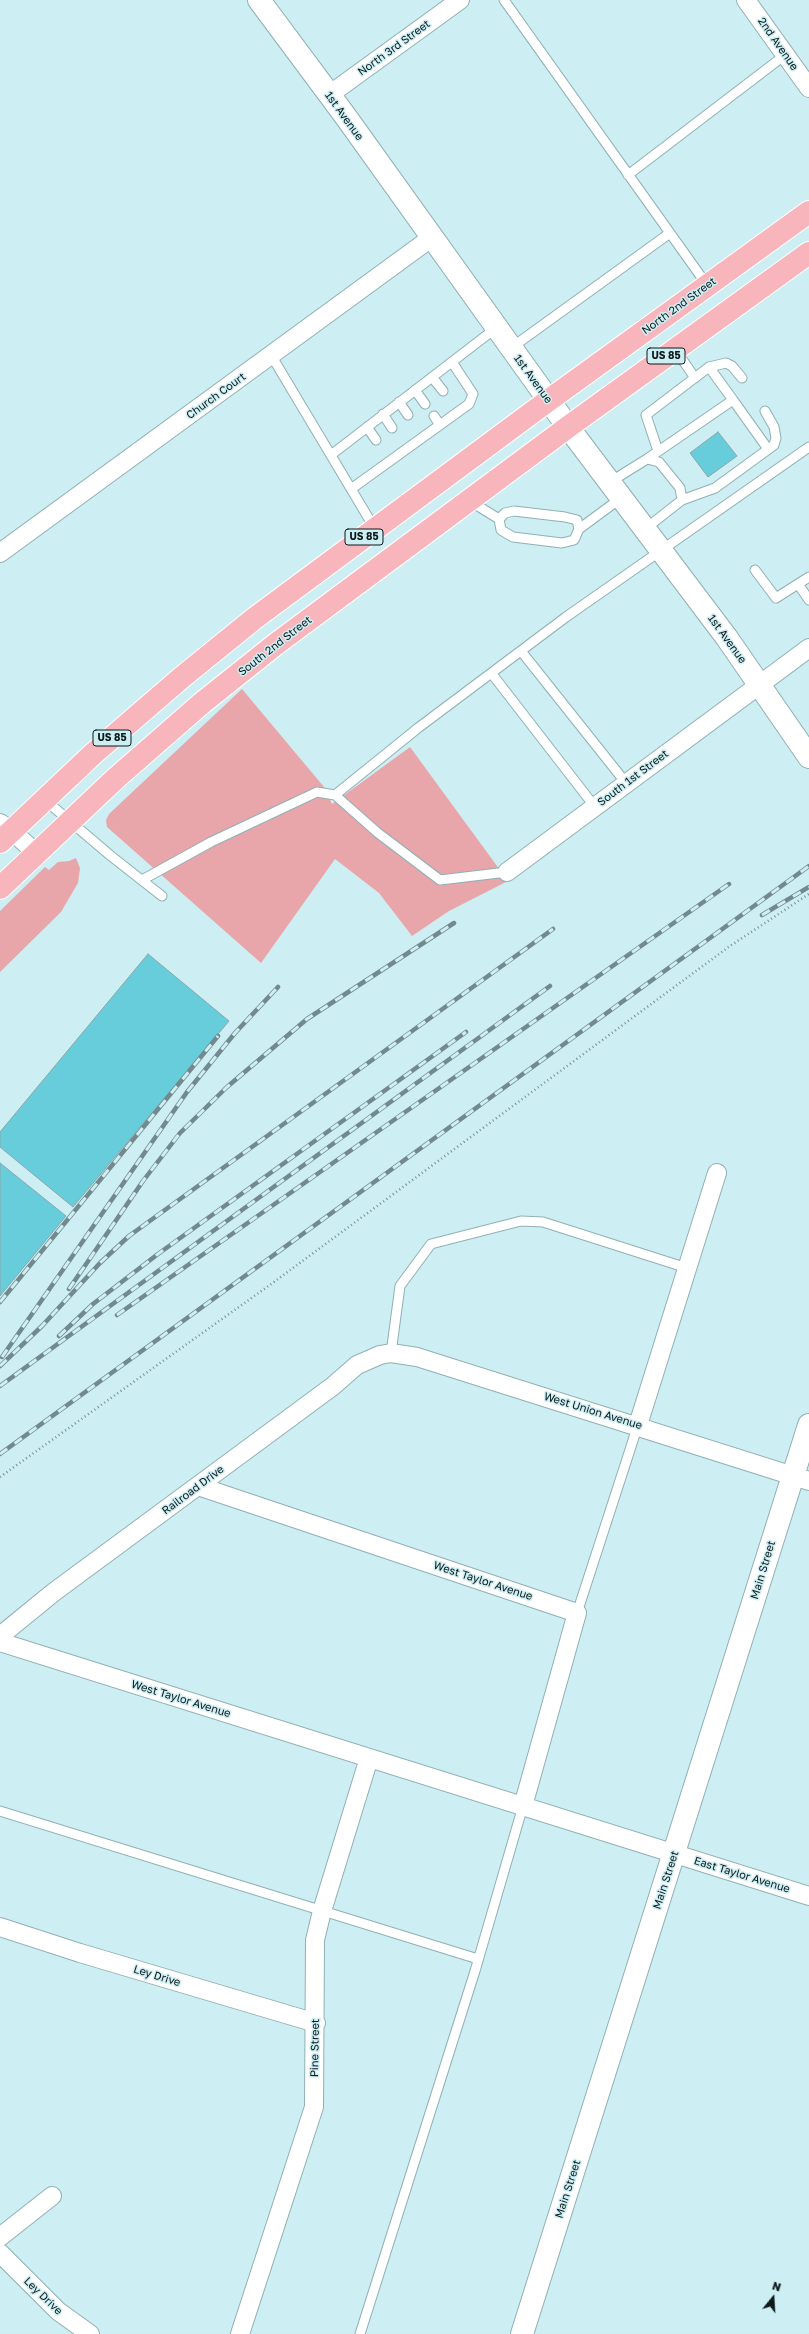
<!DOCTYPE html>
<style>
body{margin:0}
#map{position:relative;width:809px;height:2334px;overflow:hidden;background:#cdeef3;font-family:"Golos Text",sans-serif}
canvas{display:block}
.north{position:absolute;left:753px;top:2278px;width:40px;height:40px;-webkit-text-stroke:3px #cdeef3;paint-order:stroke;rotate:18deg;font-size:11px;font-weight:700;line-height:16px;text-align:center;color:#0d191b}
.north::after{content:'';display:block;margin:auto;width:14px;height:18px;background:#0d191b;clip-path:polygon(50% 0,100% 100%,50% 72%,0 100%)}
</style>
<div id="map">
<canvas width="809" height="2334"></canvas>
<div class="north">N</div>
</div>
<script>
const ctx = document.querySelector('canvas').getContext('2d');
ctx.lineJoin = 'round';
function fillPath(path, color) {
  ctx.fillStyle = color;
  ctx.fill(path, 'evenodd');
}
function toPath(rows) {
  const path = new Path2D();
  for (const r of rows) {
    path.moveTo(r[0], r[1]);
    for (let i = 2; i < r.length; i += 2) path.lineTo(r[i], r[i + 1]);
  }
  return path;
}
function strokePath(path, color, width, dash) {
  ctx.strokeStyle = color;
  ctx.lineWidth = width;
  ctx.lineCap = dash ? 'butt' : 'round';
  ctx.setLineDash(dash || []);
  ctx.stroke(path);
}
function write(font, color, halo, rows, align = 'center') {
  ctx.font = font + ' "Golos Text",sans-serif';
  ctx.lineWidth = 3;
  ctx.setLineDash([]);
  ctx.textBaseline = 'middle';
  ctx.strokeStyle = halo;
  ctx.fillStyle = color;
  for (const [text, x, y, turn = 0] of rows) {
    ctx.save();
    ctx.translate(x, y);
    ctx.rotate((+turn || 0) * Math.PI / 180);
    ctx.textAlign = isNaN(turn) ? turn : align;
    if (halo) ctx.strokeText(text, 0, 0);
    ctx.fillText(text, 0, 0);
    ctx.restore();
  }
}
fillPath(toPath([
 [242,689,324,787,332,804,410,747,508,881,449,911,412,936,379,893,335,859,261,963,107,827,106,820,109,814],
 [76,858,80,868,78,883,61,912,0,972,0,911,45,867,49,870,58,862,69,861]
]), '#e8a6ab');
const building = toPath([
 [718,432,737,456,708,477,690,453,718,432],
 [148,954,229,1021,73,1207,0,1147,0,1132,148,954],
 [0,1163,66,1216,0,1296,0,1163]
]);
fillPath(building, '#68cddb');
strokePath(building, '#88a7ac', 1);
const lane = toPath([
 [504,0,707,285],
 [628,175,785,55],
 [511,348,670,233],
 [675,349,695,378],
 [271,355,375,529],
 [709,367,726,363,732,366,742,378],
 [432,377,443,391],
 [415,390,425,404],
 [733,400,768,449],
 [399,402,408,415],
 [383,414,392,428],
 [434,416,440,425],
 [367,427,376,440],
 [331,455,496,328],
 [610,482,647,459,733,400,709,367,646,415,658,451],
 [351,489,469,404,473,394,452,362],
 [682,500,715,488,774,445,776,438,774,427,765,411],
 [470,501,499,519,501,530,513,537,562,543,574,540,579,529,577,520,565,517,514,511,505,513,499,519],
 [579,529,621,498],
 [645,529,682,500,680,488,659,462,647,459],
 [755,570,776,598,798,584],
 [809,577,798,584,809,600],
 [521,651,626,783],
 [492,674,595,807],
 [335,795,418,728,566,617,809,447],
 [45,800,111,856,162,896],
 [142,880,211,842,317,792,335,795,378,833,440,880,507,872],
 [391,1353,400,1286,431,1244,521,1221,543,1222,687,1268],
 [577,1613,638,1425],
 [0,1811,478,1959],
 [360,2334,475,1971,523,1806]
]);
const street = toPath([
 [746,0,809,88],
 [329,95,460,0],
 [0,553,431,238],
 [0,823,12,831,37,854],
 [507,872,809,648],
 [638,1425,717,1173],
 [198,1486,577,1613,523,1806],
 [0,1636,54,1592,333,1386,357,1365,380,1355,391,1353,417,1357,809,1481],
 [0,1642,809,1896],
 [0,1927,80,1953,316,2023],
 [0,2237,52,2196],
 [0,2253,58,2311,90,2334],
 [240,2334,314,2107,315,1940,322,1911,369,1758]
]);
const secondary = toPath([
 [259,0,346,117,568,427,727,638,809,757],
 [522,2334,809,1425]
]);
const highway = toPath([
 [0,842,93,754,181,678,255,618,549,400,809,212],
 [0,888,115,779,202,703,276,644,568,427,809,253]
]);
strokePath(lane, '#90b0b5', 11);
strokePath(street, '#90b0b5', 20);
strokePath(secondary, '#90b0b5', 24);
strokePath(highway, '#fff', 24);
strokePath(toPath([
 [0,1477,274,1282,730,946,809,894]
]), '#789093', 2.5, [1, 3]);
strokePath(lane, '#fff', 9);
strokePath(street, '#fff', 18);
strokePath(secondary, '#fff', 22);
strokePath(highway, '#f8b5bb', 22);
const rail = toPath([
 [762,915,809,887],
 [69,1289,143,1181,180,1133,227,1087,307,1019,454,923],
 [0,1302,218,1036],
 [117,1315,729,884],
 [59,1336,93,1304,158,1254,466,1032],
 [2,1357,187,1092,235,1033,278,987],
 [0,1366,42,1326,100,1263,129,1236,553,929],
 [0,1386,550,986],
 [0,1454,809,866]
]);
strokePath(rail, '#72898d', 4.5);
strokePath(rail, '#cdeef3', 3, [9]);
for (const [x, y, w] of [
 [666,356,38],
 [364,537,38],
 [112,738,38]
]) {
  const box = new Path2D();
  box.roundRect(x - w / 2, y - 8, w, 16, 3);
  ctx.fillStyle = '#cdeef3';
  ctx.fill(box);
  strokePath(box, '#0d191b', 1);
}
write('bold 10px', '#0d191b', null, [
 ["US 85",666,356],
 ["US 85",364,537],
 ["US 85",112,738]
]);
write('11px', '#0d191b', '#cdeef3', [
 ["2nd Avenue",778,44,55],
 ["North 3rd Street",394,48,-36],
 ["1st Avenue",344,116,54],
 ["North 2nd Street",679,306,-36],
 ["1st Avenue",533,379,54],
 ["Church Court",216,396,-36],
 ["1st Avenue",727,639,54],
 ["South 2nd Street",275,646,-38],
 ["South 1st Street",633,778,-37],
 ["West Union Avenue",593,1411,17],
 ["Railroad Drive",193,1490,-37],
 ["Main Street",763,1570,-73],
 ["West Taylor Avenue",483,1581,18],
 ["West Taylor Avenue",181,1699,17],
 ["East Taylor Avenue",742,1875,17],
 ["Main Street",666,1880,-72],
 ["Ley Drive",157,1976,17],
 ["Pine Street",315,2048,-89],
 ["Main Street",568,2189,-72],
 ["Ley Drive",43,2296,44]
]);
</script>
